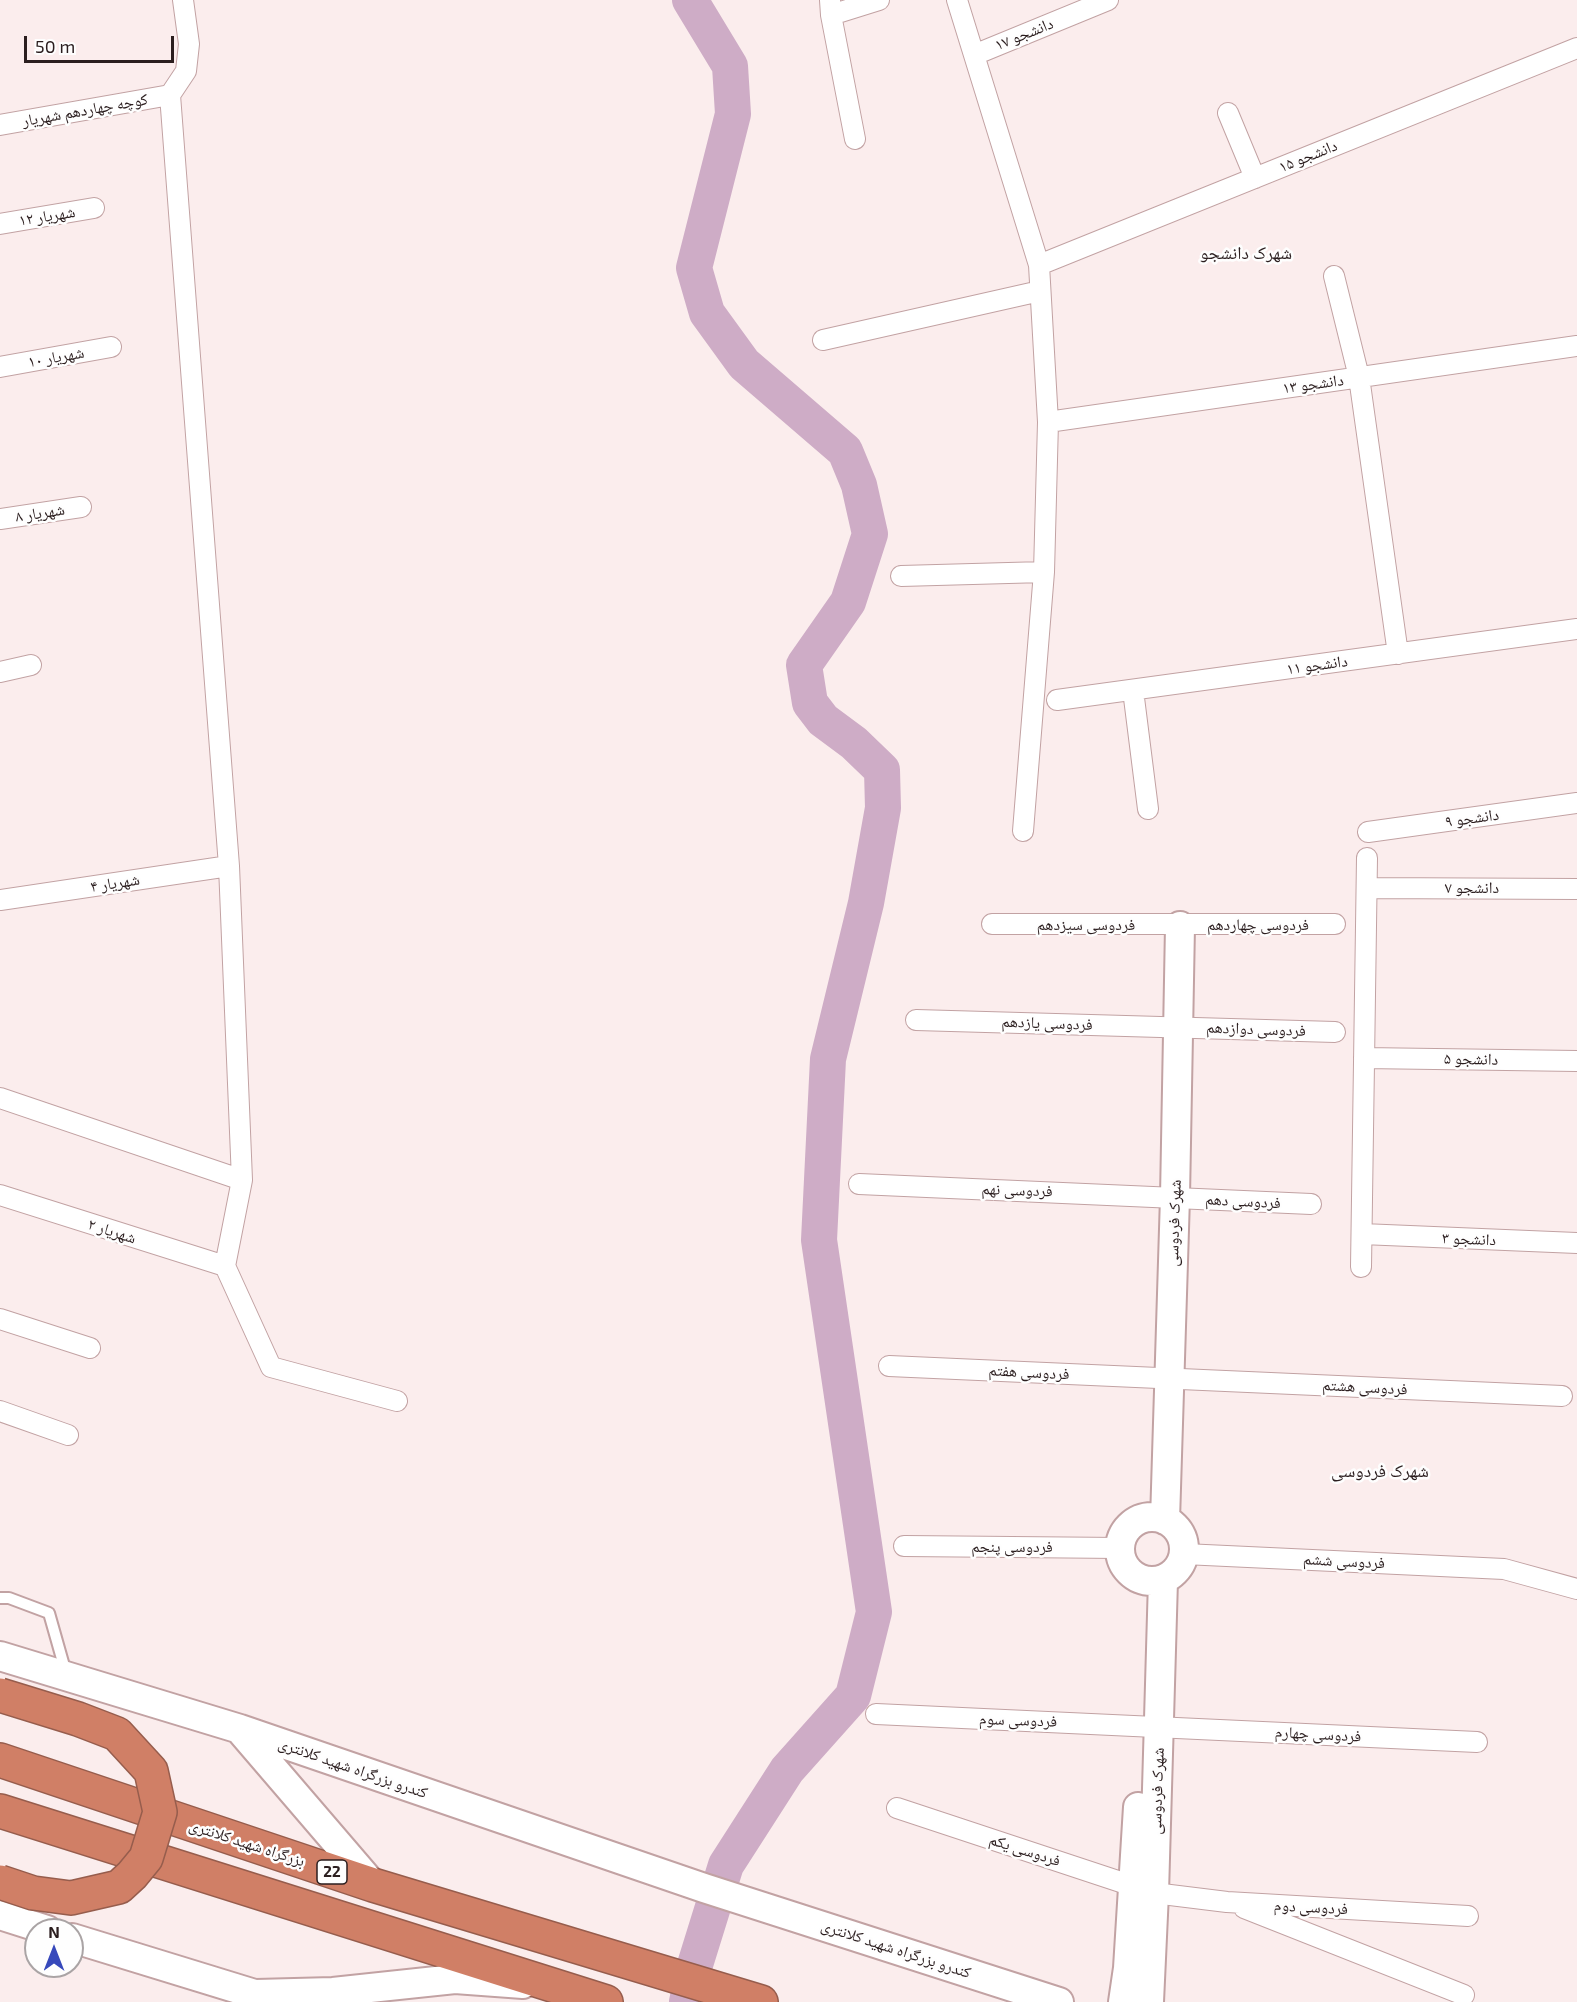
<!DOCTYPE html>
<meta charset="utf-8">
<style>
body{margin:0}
#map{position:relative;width:1577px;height:2002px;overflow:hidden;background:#fbeded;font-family:"Exo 2",sans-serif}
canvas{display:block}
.north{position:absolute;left:24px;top:1918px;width:60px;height:60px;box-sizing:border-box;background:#fefefe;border:2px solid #aaa4a5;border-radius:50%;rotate:0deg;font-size:16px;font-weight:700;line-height:24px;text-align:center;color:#2b1e1f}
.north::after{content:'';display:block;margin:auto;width:21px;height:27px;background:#3749bb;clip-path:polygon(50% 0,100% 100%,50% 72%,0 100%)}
.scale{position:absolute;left:24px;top:36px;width:150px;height:27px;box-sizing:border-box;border:3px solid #2b1e1f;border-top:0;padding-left:8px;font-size:18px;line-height:21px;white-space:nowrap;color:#2b1e1f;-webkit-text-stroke:4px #fefefe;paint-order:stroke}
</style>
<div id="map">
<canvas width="1577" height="2002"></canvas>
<div class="north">N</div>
<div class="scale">50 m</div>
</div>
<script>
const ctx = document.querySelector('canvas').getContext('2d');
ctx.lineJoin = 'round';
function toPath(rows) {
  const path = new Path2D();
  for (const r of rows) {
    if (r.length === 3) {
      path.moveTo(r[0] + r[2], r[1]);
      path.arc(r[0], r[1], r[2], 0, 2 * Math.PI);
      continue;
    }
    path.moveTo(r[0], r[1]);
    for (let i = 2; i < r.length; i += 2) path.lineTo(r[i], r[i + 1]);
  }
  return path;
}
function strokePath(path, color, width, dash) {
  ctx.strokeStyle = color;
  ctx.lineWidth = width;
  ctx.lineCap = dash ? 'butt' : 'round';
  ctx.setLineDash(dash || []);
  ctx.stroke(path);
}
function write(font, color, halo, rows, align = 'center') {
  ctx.font = font + ' "Exo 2","Noto Naskh Arabic",sans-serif';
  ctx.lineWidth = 5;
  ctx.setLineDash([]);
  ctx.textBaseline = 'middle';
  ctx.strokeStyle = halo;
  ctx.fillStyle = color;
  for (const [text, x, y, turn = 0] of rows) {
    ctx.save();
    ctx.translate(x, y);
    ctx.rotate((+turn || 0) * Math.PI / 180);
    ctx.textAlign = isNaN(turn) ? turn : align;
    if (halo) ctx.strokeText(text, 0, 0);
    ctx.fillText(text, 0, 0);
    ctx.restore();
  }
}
strokePath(toPath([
 [687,2002,694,1968,726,1865,787,1770,853,1696,874,1612,819,1240,828,1059,866,903,883,808,882,770,854,743,823,720,810,703,804,665,848,602,870,534,859,485,845,451,744,364,707,313,694,268,733,114,730,66,690,0]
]), '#ceacc6', 36);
const lane = toPath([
 [0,1598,9,1598,49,1613,66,1673]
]);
const street = toPath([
 [183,0,189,44,186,71,170,95,229,866,242,1180,225,1266,271,1367,397,1401],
 [830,0,831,15,855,139],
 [957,0,1039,265,1048,422,1044,572,1023,831],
 [831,15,879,0],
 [974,55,1108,0],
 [1228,113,1255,178],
 [0,125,170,95],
 [0,224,94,208],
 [1039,265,1577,48],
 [1334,276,1359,377,1398,654],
 [823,340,1040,291],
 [0,367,111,347],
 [1048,422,1577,346],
 [0,519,81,507],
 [901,576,1044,572],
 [0,672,31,665],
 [1133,690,1148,809],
 [1057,700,1577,629],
 [1368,832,1577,803],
 [1367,888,1577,889],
 [0,900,229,866],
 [992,924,1335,924],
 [916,1020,1335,1032],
 [1364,1058,1577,1061],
 [0,1098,242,1180],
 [859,1184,1311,1204],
 [0,1195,225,1266],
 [1362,1234,1577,1243],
 [1361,1267,1367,858],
 [0,1319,90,1348],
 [889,1366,1562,1396],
 [0,1411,68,1435],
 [904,1546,1120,1548],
 [1184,1554,1504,1569,1577,1589],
 [876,1714,1477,1742],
 [897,1808,1154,1893,1227,1902,1468,1916],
 [1244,1908,1464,1995]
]);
const secondary = toPath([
 [1152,1549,32],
 [1165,1520,1175,1197,1180,926],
 [0,1656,240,1729,704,1888,1059,2002],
 [240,1730,373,1885],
 [0,1915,47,1930],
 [72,1938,274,2000],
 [256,1994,333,1992,455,1979,523,1984],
 [1123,2002,1128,1968,1138,1807],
 [1149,2002,1154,1893,1163,1580]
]);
const highway = toPath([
 [0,1760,373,1885,761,2002],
 [0,1811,606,2002]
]);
strokePath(lane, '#c2a2a3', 14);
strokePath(street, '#c2a2a3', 22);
strokePath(secondary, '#c2a2a3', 32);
strokePath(highway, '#965d4d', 36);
strokePath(lane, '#fff', 10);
strokePath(street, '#fff', 20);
strokePath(secondary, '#fff', 28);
strokePath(highway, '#d07f66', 33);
const highwayBridge = toPath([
 [0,1695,78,1719,117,1734,151,1771,160,1812,146,1858,132,1875,119,1887,71,1898,33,1893,0,1882]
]);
strokePath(highwayBridge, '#965d4d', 36, []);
strokePath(highwayBridge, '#d07f66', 33);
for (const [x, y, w] of [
 [332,1872,30]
]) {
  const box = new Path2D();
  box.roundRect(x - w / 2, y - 12, w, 24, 4.5);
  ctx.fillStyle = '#fefefe';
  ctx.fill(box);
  strokePath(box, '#2b1e1f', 1.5);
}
write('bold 15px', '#2b1e1f', null, [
 ["22",332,1872]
]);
write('16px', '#2b1e1f', '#fefefe', [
 ["دانشجو ۱۷",1024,34,-22],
 ["کوچه چهاردهم شهریار",85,110,-10],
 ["دانشجو ۱۵",1308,156,-22],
 ["شهریار ۱۲",47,216,-9],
 ["شهریار ۱۰",56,357,-10],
 ["دانشجو ۱۳",1313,384,-8],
 ["شهریار ۸",40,513,-9],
 ["دانشجو ۱۱",1317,665,-8],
 ["دانشجو ۹",1472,818,-8],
 ["شهریار ۴",115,883,-9],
 ["دانشجو ۷",1472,888],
 ["فردوسی سیزدهم",1086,925],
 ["فردوسی چهاردهم",1258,925],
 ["فردوسی یازدهم",1047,1023,2],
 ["فردوسی دوازدهم",1256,1029,2],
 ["دانشجو ۵",1471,1059,1],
 ["فردوسی نهم",1017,1190,2],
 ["فردوسی دهم",1243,1201,3],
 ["شهرک فردوسی",1174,1223,-88],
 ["۲ شهریار",112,1231,18],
 ["دانشجو ۳",1469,1239,2],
 ["فردوسی هفتم",1029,1372,3],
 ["فردوسی هشتم",1365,1387,3],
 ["فردوسی پنجم",1012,1547],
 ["فردوسی ششم",1344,1561,3],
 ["فردوسی سوم",1018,1720,2],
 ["فردوسی چهارم",1318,1734,3],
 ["کندرو بزرگراه شهید کلانتری",353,1768,19],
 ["شهرک فردوسی",1157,1791,-88],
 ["بزرگراه شهید کلانتری",247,1843,18],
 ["فردوسی یکم",1025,1850,18],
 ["فردوسی دوم",1311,1907,3],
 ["کندرو بزرگراه شهید کلانتری",896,1949,18]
]);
write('18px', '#2b1e1f', '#fefefe', [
 ["شهرک دانشجو",1246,253],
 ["شهرک فردوسی",1380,1471]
]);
</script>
